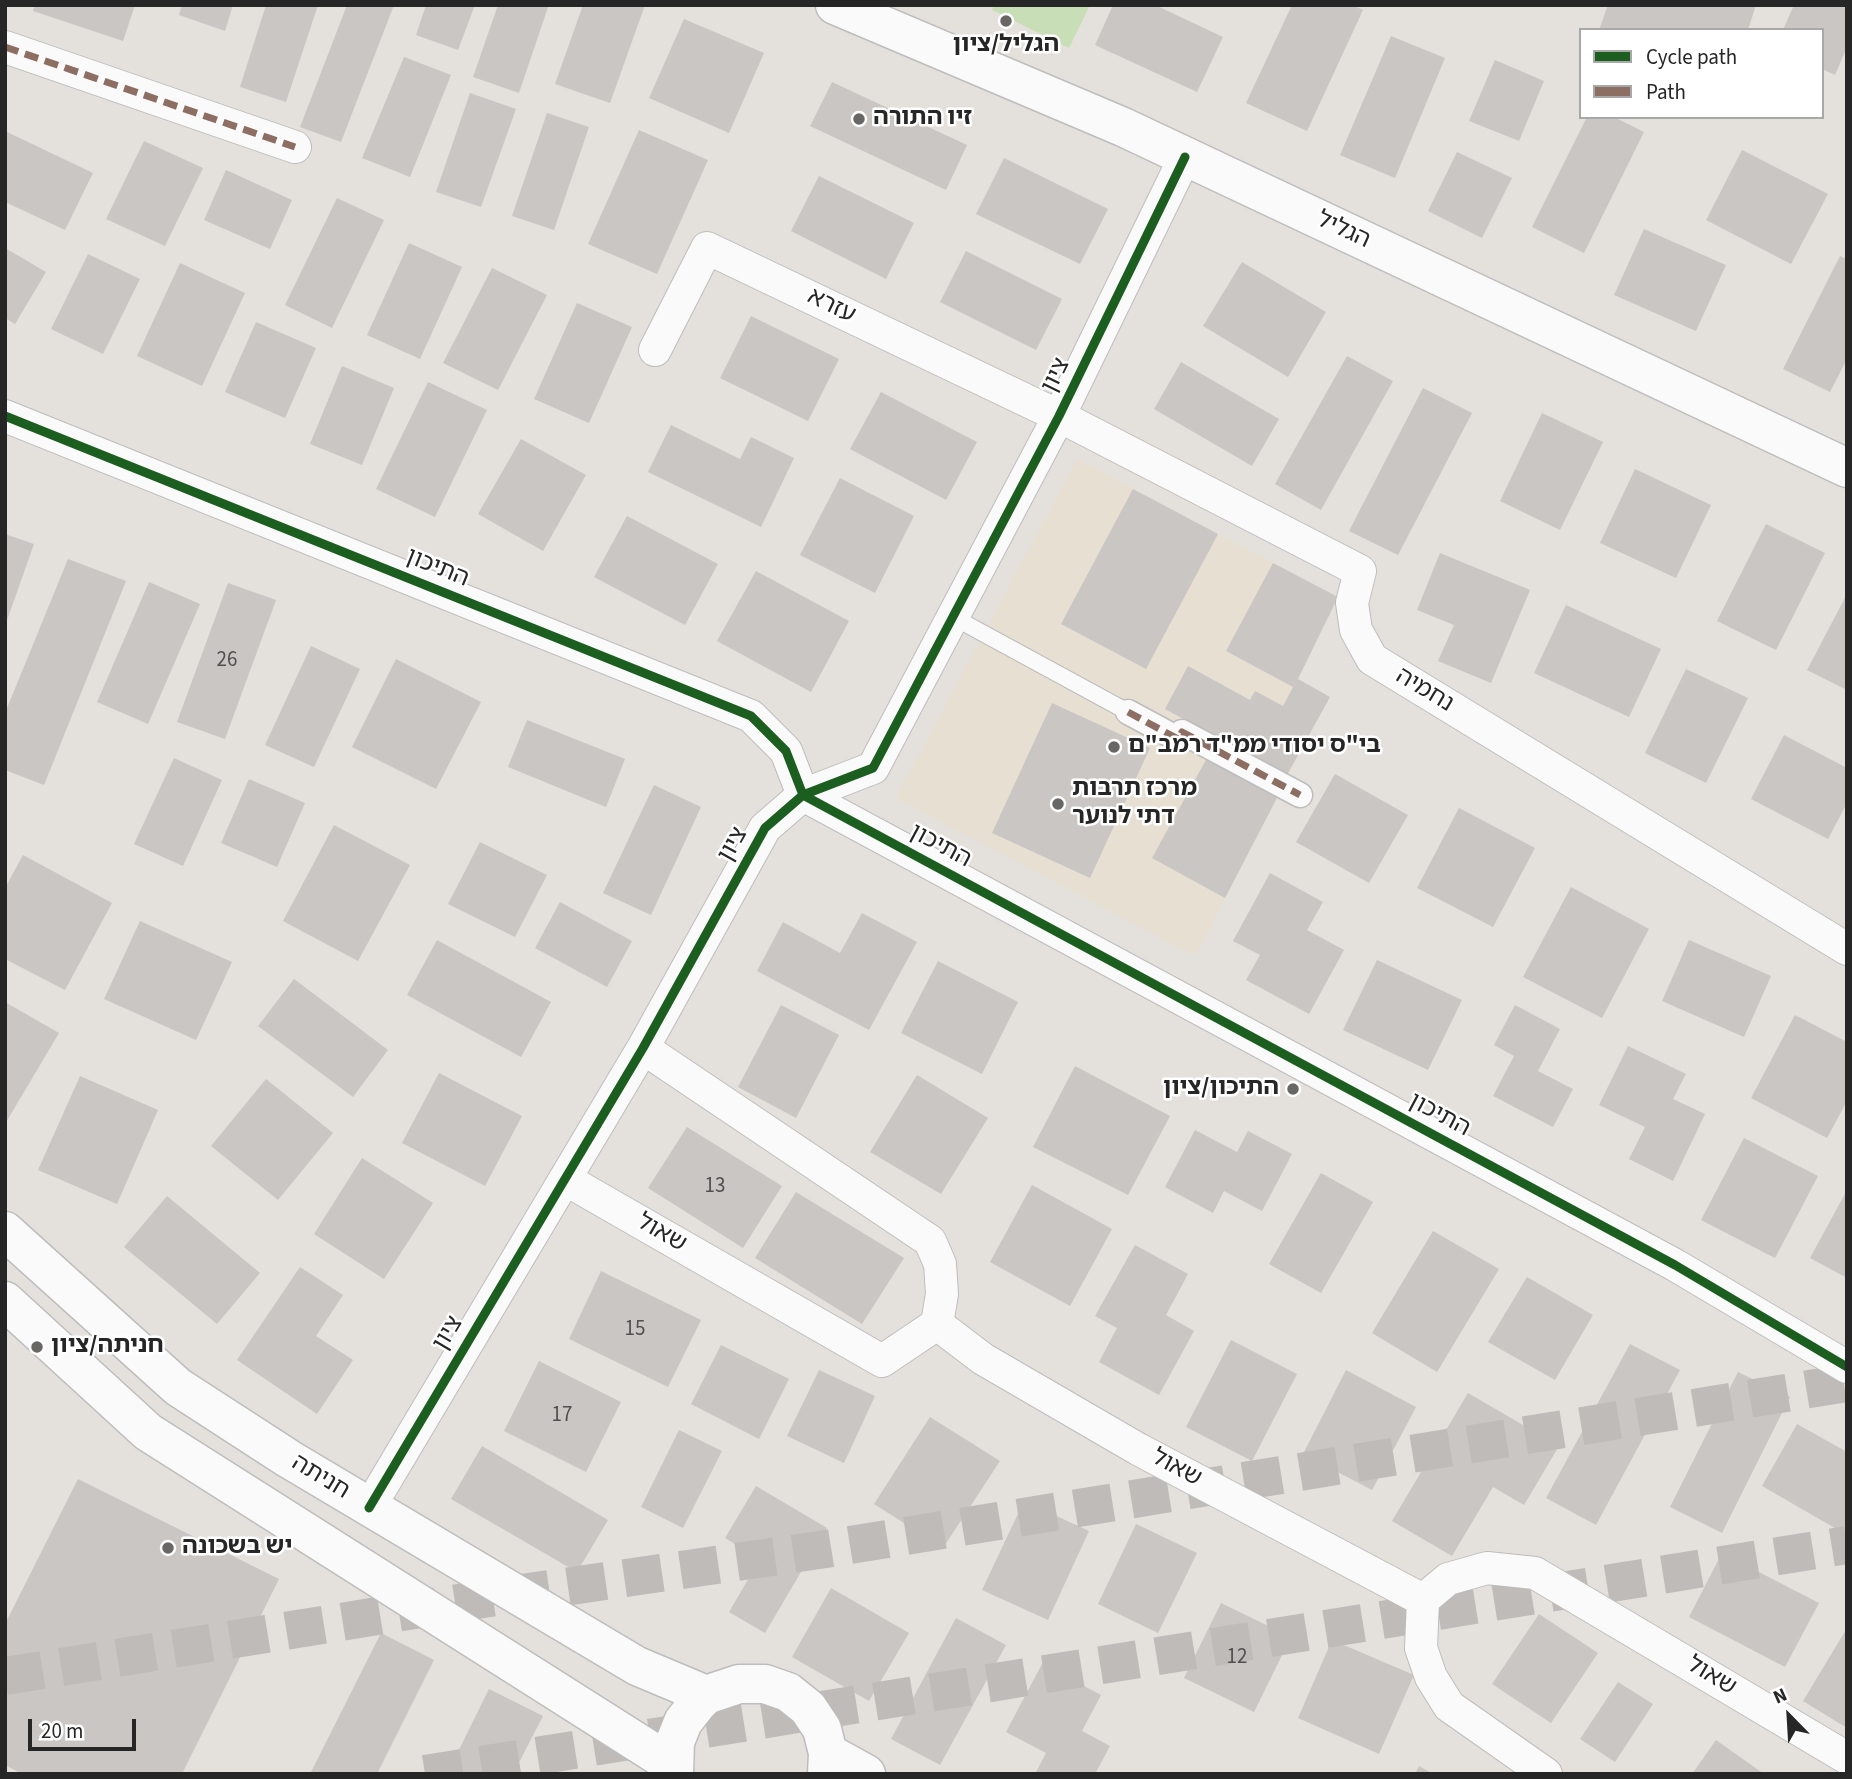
<!DOCTYPE html>
<meta charset="utf-8">
<style>
body{margin:0}
#map{position:relative;width:1852px;height:1779px;overflow:hidden;background:#e4e0dc;font-family:"Source Sans 3",sans-serif}
canvas{display:block}
.frame{position:absolute;inset:0;border:7px solid #262626;pointer-events:none}
.legend{position:absolute;left:1579px;top:28px;width:245px;height:91px;box-sizing:border-box;background:#fff;border:2px solid #a8a8a8;margin:0;padding:9px 12px;list-style:none;font-size:21px;color:#262626}
.legend li{display:flex;align-items:center;gap:14px;height:35px}
.legend b{width:35px;border:2px solid #a8a8a8}
.north{position:absolute;left:1754px;top:1681px;width:70px;height:70px;-webkit-text-stroke:5px #fff;paint-order:stroke;rotate:336deg;font-size:19px;font-weight:700;line-height:28px;text-align:center;color:#262626}
.north::after{content:'';display:block;margin:auto;width:24px;height:32px;background:#262626;clip-path:polygon(50% 0,100% 100%,50% 72%,0 100%)}
.scale{position:absolute;left:28px;top:1719px;width:108px;height:32px;box-sizing:border-box;border:4px solid #262626;border-top:0;padding-left:9px;font-size:21px;line-height:24px;white-space:nowrap;color:#262626;-webkit-text-stroke:5px #fff;paint-order:stroke}
</style>
<div id="map">
<canvas width="1852" height="1779"></canvas>
<div class="frame"></div>
<ul class="legend">
<li><b style="height:9px;background:#1b5e20"></b>Cycle path</li>
<li><b style="height:9px;background:#8d6e63"></b>Path</li>
</ul>
<div class="north">N</div>
<div class="scale">20 m</div>
</div>
<script>
const ctx = document.querySelector('canvas').getContext('2d');
ctx.lineJoin = 'round';
function fillPath(path, color) {
  ctx.fillStyle = color;
  ctx.fill(path, 'evenodd');
}
function toPath(rows) {
  const path = new Path2D();
  for (const r of rows) {
    path.moveTo(r[0], r[1]);
    for (let i = 2; i < r.length; i += 2) path.lineTo(r[i], r[i + 1]);
  }
  return path;
}
function strokePath(path, color, width, dash) {
  ctx.strokeStyle = color;
  ctx.lineWidth = width;
  ctx.lineCap = dash ? 'butt' : 'round';
  ctx.setLineDash(dash || []);
  ctx.stroke(path);
}
function write(font, color, halo, rows, align = 'center') {
  ctx.font = font + ' "Source Sans 3","Noto Sans Hebrew",sans-serif';
  ctx.lineWidth = 5;
  ctx.setLineDash([]);
  ctx.textBaseline = 'middle';
  ctx.strokeStyle = halo;
  ctx.fillStyle = color;
  for (const [text, x, y, turn = 0] of rows) {
    ctx.save();
    ctx.translate(x, y);
    ctx.rotate((+turn || 0) * Math.PI / 180);
    ctx.textAlign = isNaN(turn) ? turn : align;
    if (halo) ctx.strokeText(text, 0, 0);
    ctx.fillText(text, 0, 0);
    ctx.restore();
  }
}
fillPath(toPath([
 [1077,459,1338,597,1298,679,1330,697,1195,956,896,798]
]), '#e7dfd1');
fillPath(toPath([
 [994,5,1090,5,1069,48,992,10]
]), '#c8deb7');
fillPath(toPath([
 [35,5,135,5,123,41,33,11],
 [182,5,233,5,225,31,179,15],
 [266,5,318,5,286,102,240,87],
 [347,5,394,5,341,142,300,127],
 [426,5,475,5,458,50,416,35],
 [498,5,548,7,519,93,473,77],
 [583,5,645,5,610,103,555,84],
 [1113,5,1155,5,1223,37,1197,92,1095,45],
 [1292,5,1352,5,1363,10,1307,131,1246,103],
 [1608,5,1756,5,1748,30,1599,30],
 [1794,5,1847,5,1847,47,1835,75,1822,69,1822,30,1783,30],
 [684,19,764,53,729,133,649,98],
 [1391,36,1445,58,1395,178,1340,155],
 [404,57,451,75,410,177,362,158],
 [1495,60,1544,81,1519,141,1469,121],
 [832,82,967,145,946,190,810,126],
 [470,93,516,109,481,207,436,192],
 [547,113,589,127,554,230,512,216],
 [1587,117,1614,117,1644,132,1584,253,1532,227],
 [639,130,708,160,657,274,588,244],
 [5,131,93,173,65,230,5,202],
 [144,141,203,168,165,246,106,219],
 [1742,150,1828,194,1791,264,1706,220],
 [1457,152,1512,178,1482,238,1428,211],
 [1004,158,1108,209,1080,264,976,214],
 [226,170,292,200,270,249,204,220],
 [819,176,914,223,886,279,791,231],
 [337,198,384,220,332,328,285,305],
 [1644,229,1726,265,1696,331,1614,295],
 [409,243,462,267,420,359,367,335],
 [5,248,46,272,15,324,5,318],
 [966,251,1062,299,1036,350,940,302],
 [88,254,140,279,103,354,51,329],
 [1840,256,1847,259,1847,359,1830,392,1783,369],
 [1242,262,1326,312,1288,377,1203,326],
 [180,263,245,293,202,386,137,356],
 [492,268,547,295,498,390,443,363],
 [577,303,632,327,589,423,534,399],
 [751,316,839,359,808,421,720,378],
 [256,322,316,348,285,418,225,392],
 [1347,356,1393,381,1321,510,1275,484],
 [1181,362,1279,419,1252,466,1154,409],
 [342,366,394,388,362,465,310,444],
 [428,382,487,410,435,517,376,489],
 [1423,388,1472,413,1398,555,1349,531],
 [881,392,977,442,946,500,850,449],
 [1542,413,1603,442,1560,530,1500,501],
 [671,425,740,459,751,437,794,458,761,527,648,472],
 [521,439,586,475,543,551,478,514],
 [1635,469,1711,505,1676,578,1600,543],
 [840,478,914,516,875,593,800,555],
 [1133,489,1218,534,1146,669,1061,624],
 [627,516,718,564,685,625,594,577],
 [1766,524,1825,553,1776,650,1717,621],
 [5,534,34,544,6,623,5,623],
 [1440,553,1530,590,1491,683,1438,661,1454,625,1417,610],
 [68,559,126,581,44,785,5,770,5,713],
 [1273,563,1338,597,1298,679,1330,697,1287,775,1165,709,1188,666,1250,700,1255,691,1283,706,1293,687,1226,651],
 [756,571,849,621,811,692,717,641],
 [149,582,200,604,148,724,97,702],
 [228,583,276,600,225,739,177,722],
 [1847,594,1847,690,1807,670],
 [1566,605,1661,649,1629,717,1534,673],
 [311,646,360,669,314,767,265,745],
 [396,659,481,702,436,789,352,747],
 [1686,669,1748,698,1706,783,1645,753],
 [1052,703,1150,748,1090,878,992,833],
 [527,720,625,759,606,807,508,767],
 [1784,735,1847,768,1847,803,1828,839,1751,799],
 [174,758,222,780,183,866,134,844],
 [1207,758,1278,796,1225,898,1152,858],
 [1335,774,1408,815,1369,883,1296,842],
 [249,779,305,803,277,867,221,843],
 [654,785,701,807,651,915,603,893],
 [1459,808,1535,848,1493,927,1417,888],
 [334,825,410,865,358,961,283,921],
 [480,842,547,875,515,937,448,904],
 [23,855,112,903,65,990,5,959,5,888],
 [1270,873,1323,902,1307,930,1344,950,1309,1014,1246,980,1260,955,1233,941],
 [1571,887,1649,929,1602,1018,1523,977],
 [560,902,632,941,607,987,535,948],
 [862,913,917,942,869,1030,757,971,783,922,840,953],
 [140,921,232,962,196,1040,104,999],
 [437,940,551,1002,521,1057,407,995],
 [1689,940,1771,976,1744,1037,1662,1001],
 [1377,960,1462,1000,1428,1070,1343,1030],
 [938,961,1018,1002,982,1074,901,1033],
 [294,979,388,1050,353,1097,258,1026],
 [5,1002,59,1033,5,1124],
 [781,1005,839,1035,796,1118,738,1087],
 [1515,1005,1560,1029,1538,1071,1573,1089,1553,1127,1493,1096,1514,1056,1494,1045],
 [1795,1015,1847,1042,1847,1101,1827,1138,1751,1098],
 [1628,1046,1686,1074,1673,1099,1705,1114,1673,1181,1629,1159,1645,1127,1599,1105],
 [1075,1066,1170,1116,1128,1195,1033,1147],
 [439,1073,522,1116,485,1186,402,1143],
 [917,1075,988,1118,941,1194,870,1152],
 [80,1076,158,1110,117,1204,38,1170],
 [266,1079,333,1133,278,1200,211,1146],
 [687,1127,782,1186,743,1248,648,1188],
 [1195,1130,1237,1152,1248,1131,1292,1154,1262,1211,1224,1191,1213,1213,1165,1187],
 [1744,1138,1818,1176,1775,1258,1701,1220],
 [362,1158,433,1203,384,1279,314,1234],
 [1321,1173,1373,1202,1321,1293,1269,1264],
 [1032,1185,1112,1229,1070,1306,990,1262],
 [1847,1190,1847,1278,1810,1258],
 [796,1192,904,1258,862,1324,755,1258],
 [167,1196,260,1273,217,1324,124,1247],
 [1433,1231,1499,1269,1437,1372,1372,1333],
 [1135,1245,1188,1274,1166,1315,1194,1331,1159,1395,1099,1362,1117,1328,1095,1316],
 [300,1267,343,1295,316,1336,353,1360,317,1414,237,1360],
 [601,1271,701,1320,668,1387,569,1339],
 [1527,1277,1593,1315,1555,1380,1488,1342],
 [1231,1340,1297,1374,1252,1461,1186,1427],
 [1630,1344,1680,1370,1596,1525,1546,1498],
 [721,1345,789,1379,759,1439,691,1404],
 [539,1361,621,1402,586,1472,504,1431],
 [819,1370,875,1396,844,1463,787,1436],
 [1346,1370,1416,1407,1372,1490,1303,1454],
 [1738,1372,1790,1397,1722,1533,1670,1507],
 [1468,1393,1559,1446,1524,1505,1493,1487,1452,1556,1392,1521],
 [930,1417,1000,1461,943,1548,874,1504],
 [1797,1424,1847,1452,1847,1535,1762,1486],
 [679,1430,722,1451,683,1528,641,1507],
 [482,1446,608,1520,577,1572,451,1499],
 [78,1479,279,1579,182,1774,22,1774,5,1765,5,1624],
 [756,1486,827,1528,765,1633,729,1612,760,1559,725,1538],
 [1024,1501,1089,1531,1048,1620,982,1590],
 [1136,1524,1197,1553,1158,1633,1098,1604],
 [1722,1553,1819,1603,1785,1667,1689,1617],
 [831,1588,909,1633,869,1701,792,1657],
 [1221,1603,1291,1637,1254,1712,1184,1678],
 [1539,1614,1598,1653,1551,1723,1492,1684],
 [956,1618,1006,1645,940,1765,891,1739],
 [1847,1628,1847,1728,1803,1701],
 [381,1633,434,1660,377,1774,310,1774],
 [1332,1640,1414,1675,1379,1754,1298,1718],
 [1042,1664,1101,1695,1082,1731,1110,1746,1095,1774,1035,1774,1046,1753,1006,1732],
 [1618,1682,1653,1704,1615,1762,1580,1739],
 [489,1689,543,1716,513,1774,447,1774],
 [1716,1740,1764,1774,1692,1774],
 [1419,1766,1433,1774,1415,1774]
]), '#c9c6c3');
strokePath(toPath([
 [5,1676,502,1596,826,1549,1847,1383],
 [425,1774,1847,1545]
]), '#bebbb8', 38, [38, 19]);
const service = toPath([
 [955,618,1128,712]
]);
const pedestrian = toPath([
 [1128,712,1178,739,1182,732,1300,795]
]);
const minor = toPath([
 [5,47,295,147],
 [655,350,707,248,1059,416,1360,571,1352,603,1356,630,1372,659,1847,949],
 [5,416,751,716,786,751,803,795,1675,1265,1847,1367],
 [565,1179,882,1361,937,1324,942,1294,940,1264,930,1241,643,1048],
 [937,1324,983,1359,1138,1449,1423,1600],
 [369,1508,643,1048,765,828,803,795,873,768,1059,416,1185,157],
 [1546,1774,1449,1706,1431,1677,1421,1648,1423,1600,1448,1579,1487,1568,1535,1573,1847,1758]
]);
const tertiary = toPath([
 [835,5,1123,127,1847,468],
 [5,1231,178,1387,289,1459,637,1666,706,1695],
 [5,1301,148,1432,673,1765],
 [828,1753,866,1774],
 [674,1774,675,1742,683,1722,697,1704,706,1695,739,1684,765,1684,788,1692,808,1708,822,1729,828,1753,827,1774]
]);
strokePath(service, '#bebdbd', 18);
strokePath(pedestrian, '#bebdbd', 27);
strokePath(minor, '#bebdbd', 34);
strokePath(tertiary, '#bebdbd', 41);
strokePath(service, '#fbfafa', 16);
strokePath(pedestrian, '#fbfafa', 24);
strokePath(minor, '#fbfafa', 32);
strokePath(tertiary, '#fbfafa', 38);
strokePath(toPath([
 [5,47,295,147],
 [1128,712,1178,739,1182,732,1300,795]
]), '#8d6e63', 7, [14, 7]);
strokePath(toPath([
 [5,416,751,716,786,751,803,795,1675,1265,1847,1367],
 [369,1508,643,1048,765,828,803,795,873,768,1059,416,1185,157]
]), '#1b5e20', 9);
for (const [x, y, r, color] of [
 [1006,21,7,"#686766"],
 [859,119,7,"#686766"],
 [1114,747,7,"#686766"],
 [1058,804,7,"#686766"],
 [1293,1089,7,"#686766"],
 [37,1347,7,"#686766"],
 [168,1548,7,"#686766"]
]) {
  const dot = new Path2D();
  dot.arc(x, y, r, 0, 2 * Math.PI);
  ctx.fillStyle = color;
  ctx.fill(dot);
  strokePath(dot, '#fff', 2.5);
}
write('21px', '#50504f', null, [
 ["26",227,661],
 ["13",715,1187],
 ["15",635,1330],
 ["17",562,1416],
 ["12",1237,1658]
]);
write('bold 24px', '#262626', '#fff', [
 ["הגליל/ציון",1006,46,"center"],
 ["זיו התורה",873,119],
 ["בי\"ס יסודי ממ\"ד רמב\"ם",1128,747],
 ["מרכז תרבות",1072,790],
 ["דתי לנוער",1072,818],
 ["התיכון/ציון",1279,1089,"right"],
 ["חניתה/ציון",51,1347],
 ["יש בשכונה",182,1548]
], 'left');
write('24px', '#262626', '#fff', [
 ["הגליל",1343,231,25],
 ["עזרא",831,307,26],
 ["ציון",1057,376,-64],
 ["התיכון",437,569,22],
 ["נחמיה",1424,691,31],
 ["ציון",734,845,-61],
 ["התיכון",940,847,28],
 ["התיכון",1439,1116,28],
 ["שאול",661,1234,30],
 ["ציון",449,1334,-59],
 ["שאול",1176,1469,28],
 ["חניתה",320,1478,31],
 ["שאול",1711,1677,31]
]);
</script>
